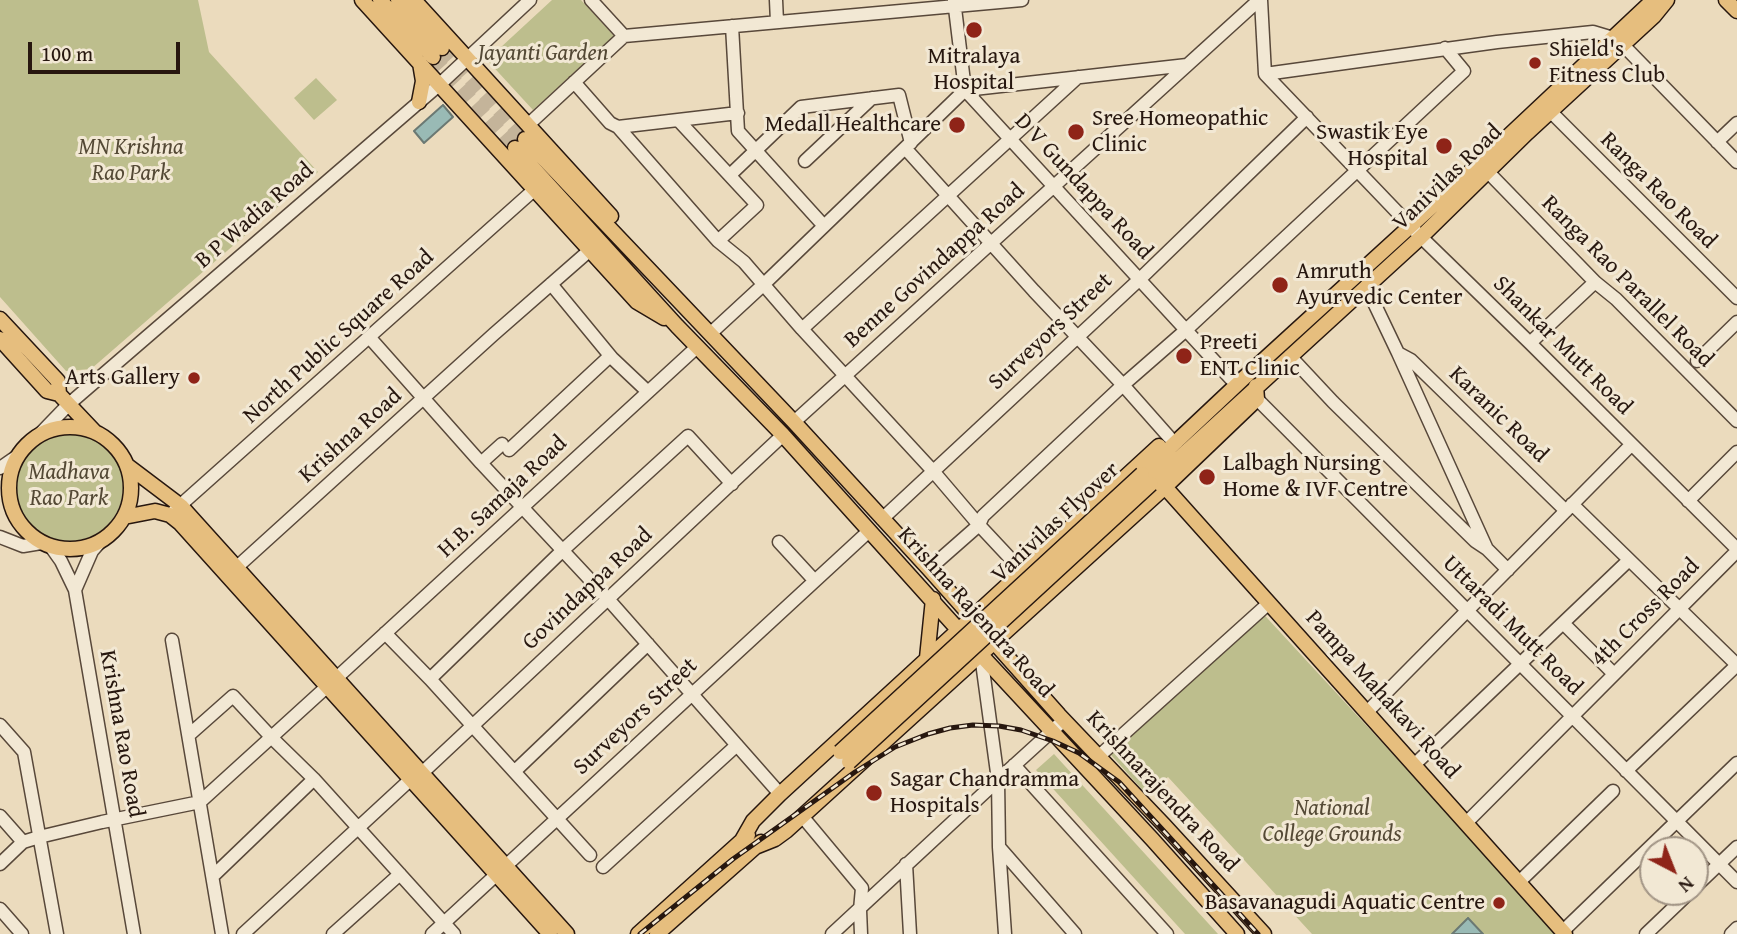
<!DOCTYPE html>
<style>
body{margin:0}
#map{position:relative;width:1737px;height:934px;overflow:hidden;background:#ebdbbd;font-family:"Gentium Book Plus",serif}
canvas{display:block}
.north{position:absolute;left:1639px;top:836px;width:70px;height:70px;box-sizing:border-box;background:#f2e8d4;border:2px solid #a19485;border-radius:50%;rotate:138deg;font-size:19px;font-weight:700;line-height:28px;text-align:center;color:#27170f}
.north::after{content:'';display:block;margin:auto;width:24px;height:32px;background:#8f2418;clip-path:polygon(50% 0,100% 100%,50% 72%,0 100%)}
.scale{position:absolute;left:28px;top:42px;width:152px;height:32px;box-sizing:border-box;border:4px solid #27170f;border-top:0;padding-left:9px;font-size:21px;line-height:24px;white-space:nowrap;color:#27170f;-webkit-text-stroke:5px #f2e8d4;paint-order:stroke}
</style>
<div id="map">
<canvas width="1737" height="934"></canvas>
<div class="north">N</div>
<div class="scale">100 m</div>
</div>
<script>
const ctx = document.querySelector('canvas').getContext('2d');
ctx.lineJoin = 'round';
function fillPath(path, color) {
  ctx.fillStyle = color;
  ctx.fill(path, 'evenodd');
}
function toPath(rows) {
  const path = new Path2D();
  for (const r of rows) {
    if (r.length === 3) {
      path.moveTo(r[0] + r[2], r[1]);
      path.arc(r[0], r[1], r[2], 0, 2 * Math.PI);
      continue;
    }
    path.moveTo(r[0], r[1]);
    for (let i = 2; i < r.length; i += 2) path.lineTo(r[i], r[i + 1]);
  }
  return path;
}
function strokePath(path, color, width, dash) {
  ctx.strokeStyle = color;
  ctx.lineWidth = width;
  ctx.lineCap = dash ? 'butt' : 'round';
  ctx.setLineDash(dash || []);
  ctx.stroke(path);
}
function write(font, color, halo, rows, align = 'center') {
  ctx.font = font + ' "Gentium Book Plus",serif';
  ctx.lineWidth = 6;
  ctx.setLineDash([]);
  ctx.textBaseline = 'middle';
  ctx.strokeStyle = halo;
  ctx.fillStyle = color;
  for (const [text, x, y, turn = 0] of rows) {
    ctx.save();
    ctx.translate(x, y);
    ctx.rotate((+turn || 0) * Math.PI / 180);
    ctx.textAlign = isNaN(turn) ? turn : align;
    if (halo) ctx.strokeText(text, 0, 0);
    ctx.fillText(text, 0, 0);
    ctx.restore();
  }
}
fillPath(toPath([
 [0,0,198,0,209,52,318,172,91,369,66,371,0,297],
 [552,0,581,0,614,36,533,110,487,60],
 [316,78,337,100,314,120,294,98],
 [69,487,54],
 [1256,606,1559,934,1312,934,1168,777,1147,795,1103,746],
 [1054,754,1218,934,1185,934,1036,770]
]), '#bdbe8d');
const water = toPath([
 [443,105,453,117,424,143,414,131,443,105],
 [1468,918,1483,934,1452,934,1468,918]
]);
fillPath(water, '#99bab5');
strokePath(water, '#6b7973', 2);
strokePath(toPath([
 [442,48,525,139],
 [433,57,515,148]
]), '#c4b49a', 14, [14, 7]);
const minor = toPath([
 [591,0,624,36],
 [776,0,777,22],
 [954,0,965,90,1231,379],
 [1261,0,1265,74,1421,237,1530,343,1737,549],
 [732,26,738,131,824,226],
 [624,36,1022,0],
 [1623,45,1737,162],
 [1265,74,1497,42,1593,32,1613,38],
 [574,82,610,123,618,127,718,241,744,262,802,329,933,471,979,525,1022,571],
 [965,90,1187,65],
 [1551,112,1737,298],
 [679,121,757,205,718,241],
 [529,124,624,36],
 [618,127,738,113],
 [1717,142,1737,123],
 [905,148,1034,291,1123,385,1169,437],
 [805,161,872,98],
 [1488,172,1595,282,1616,299,1737,421],
 [730,175,801,107,899,95,911,143],
 [551,284,612,358,648,392],
 [1366,286,1398,353,1411,360,1566,511],
 [802,329,1078,77],
 [711,333,763,285,965,90],
 [370,338,481,463,608,599,780,794],
 [1530,343,1595,282],
 [1398,353,1486,547],
 [1290,356,1333,402,1475,541,1487,549,1508,570],
 [1697,361,1737,322],
 [1257,399,1737,882],
 [794,422,1259,0],
 [41,433,69,404,440,84,530,0],
 [509,450,610,356],
 [481,463,502,444],
 [0,468,16,457],
 [1688,501,1737,452],
 [1572,504,1737,665],
 [175,510,535,189],
 [882,519,1142,277,1307,117],
 [0,537,23,546,41,543],
 [779,542,814,580],
 [51,547,61,561,75,590,134,934],
 [237,567,494,334,590,250],
 [929,569,979,525,983,516,1123,385,1186,330,1464,71,1445,48],
 [75,590,92,551,100,542],
 [1563,623,1614,674],
 [385,633,430,679,590,855],
 [172,640,222,934],
 [981,655,998,780,999,847,1005,934],
 [430,679,563,550,688,436,732,484],
 [1367,712,1631,445],
 [0,725,24,752,57,934],
 [189,735,233,696,272,738,314,779,454,934],
 [1098,757,1269,603],
 [1014,765,1167,934],
 [1414,765,1629,560],
 [515,771,648,644],
 [1626,771,1737,665],
 [422,773,783,435],
 [0,816,23,842],
 [802,816,862,888,860,910,861,934],
 [1466,823,1737,551],
 [999,847,1075,934],
 [0,864,23,842,39,837,102,822,200,802,343,672,697,347],
 [906,864,910,934],
 [603,867,737,745],
 [213,876,314,779],
 [1519,882,1613,791],
 [1695,887,1737,847],
 [0,909,22,934],
 [1563,931,1737,763],
 [243,934,411,779],
 [333,934,400,874],
 [432,934,869,531],
 [832,934,998,780,1064,720],
 [1646,934,1690,892],
 [1731,934,1737,928]
]);
const major = toPath([
 [362,0,637,302,664,318],
 [380,0,433,57],
 [398,0,442,48],
 [414,0,611,216],
 [1726,0,1737,11],
 [419,102,423,81,420,63],
 [525,139,794,422,929,569,1059,715,1164,825,1264,934],
 [515,148,677,326,783,435,981,655,1152,839,1237,934],
 [0,319,58,381,59,394],
 [0,339,47,391,59,394,95,432],
 [70,488,61],
 [128,466,181,506,189,515,567,934],
 [1142,474,1245,377,1483,160,1649,4,1652,0],
 [1151,484,1421,237,1527,133,1654,16,1667,0],
 [1165,487,1565,934],
 [124,517,155,511,170,515,180,523,550,934],
 [927,658,933,599],
 [741,842,753,821,780,794,1159,446],
 [755,847,775,839,786,831,1165,487,1257,399,1256,386],
 [638,934,748,835],
 [657,934,761,842]
]);
strokePath(minor, '#58483a', 15);
strokePath(major, '#27170f', 17);
strokePath(minor, '#f2e8d4', 12);
strokePath(major, '#e6be7e', 14);
const rail = toPath([
 [640,934,733,859,855,772,895,747,928,734,950,728,973,725,999,726,1021,730,1053,741,1079,753,1101,769,1119,782,1258,934]
]);
strokePath(rail, '#27170f', 5);
strokePath(rail, '#f2e8d4', 2.5, [8]);
const majorBridge = toPath([
 [840,752,1142,474],
 [849,762,1151,484]
]);
strokePath(majorBridge, '#27170f', 17, []);
strokePath(majorBridge, '#e6be7e', 14);
for (const [x, y, r, color] of [
 [974,30,9,"#8f2418"],
 [1535,63,7,"#8f2418"],
 [957,125,9,"#8f2418"],
 [1076,132,9,"#8f2418"],
 [1444,146,9,"#8f2418"],
 [1280,285,9,"#8f2418"],
 [1184,356,9,"#8f2418"],
 [194,378,7,"#8f2418"],
 [1207,477,9,"#8f2418"],
 [874,793,9,"#8f2418"],
 [1499,903,7,"#8f2418"]
]) {
  const dot = new Path2D();
  dot.arc(x, y, r, 0, 2 * Math.PI);
  ctx.fillStyle = color;
  ctx.fill(dot);
  strokePath(dot, '#f2e8d4', 2.5);
}
write('23px', '#27170f', '#f2e8d4', [
 ["Shield's",1549,50],
 ["Fitness Club",1549,76],
 ["Mitralaya",974,57,"center"],
 ["Hospital",974,83,"center"],
 ["Sree Homeopathic",1092,119],
 ["Clinic",1092,145],
 ["Medall Healthcare",941,125,"right"],
 ["Swastik Eye",1428,133,"right"],
 ["Hospital",1428,159,"right"],
 ["Amruth",1296,272],
 ["Ayurvedic Center",1296,298],
 ["Preeti",1200,343],
 ["ENT Clinic",1200,369],
 ["Arts Gallery",180,378,"right"],
 ["Lalbagh Nursing",1223,464],
 ["Home & IVF Centre",1223,490],
 ["Sagar Chandramma",890,780],
 ["Hospitals",890,806],
 ["Basavanagudi Aquatic Centre",1485,903,"right"]
], 'left');
write('italic 23px', '#544935', '#f2e8d4', [
 ["Jayanti Garden",543,54],
 ["MN Krishna",131,148],
 ["Rao Park",131,174],
 ["Madhava",69,473],
 ["Rao Park",69,499],
 ["National",1332,809],
 ["College Grounds",1332,835]
]);
write('23px', '#27170f', '#f2e8d4', [
 ["Vanivilas Road",1448,178,-44],
 ["D V Gundappa Road",1083,187,47],
 ["Ranga Rao Road",1658,191,45],
 ["B P Wadia Road",255,216,-41],
 ["Benne Govindappa Road",935,266,-42],
 ["Ranga Rao Parallel Road",1627,282,45],
 ["Surveyors Street",1051,332,-43],
 ["North Public Square Road",339,337,-42],
 ["Shankar Mutt Road",1562,346,45],
 ["Karanic Road",1498,415,44],
 ["Krishna Road",351,436,-42],
 ["H.B. Samaja Road",503,497,-43],
 ["Vanivilas Flyover",1056,523,-43],
 ["Govindappa Road",588,589,-43],
 ["Krishna Rajendra Road",975,613,48],
 ["4th Cross Road",1646,613,-45],
 ["Uttaradi Mutt Road",1512,626,45],
 ["Pampa Mahakavi Road",1382,695,48],
 ["Surveyors Street",636,717,-43],
 ["Krishna Rao Road",121,734,80],
 ["Krishnarajendra Road",1162,792,47]
]);
</script>
